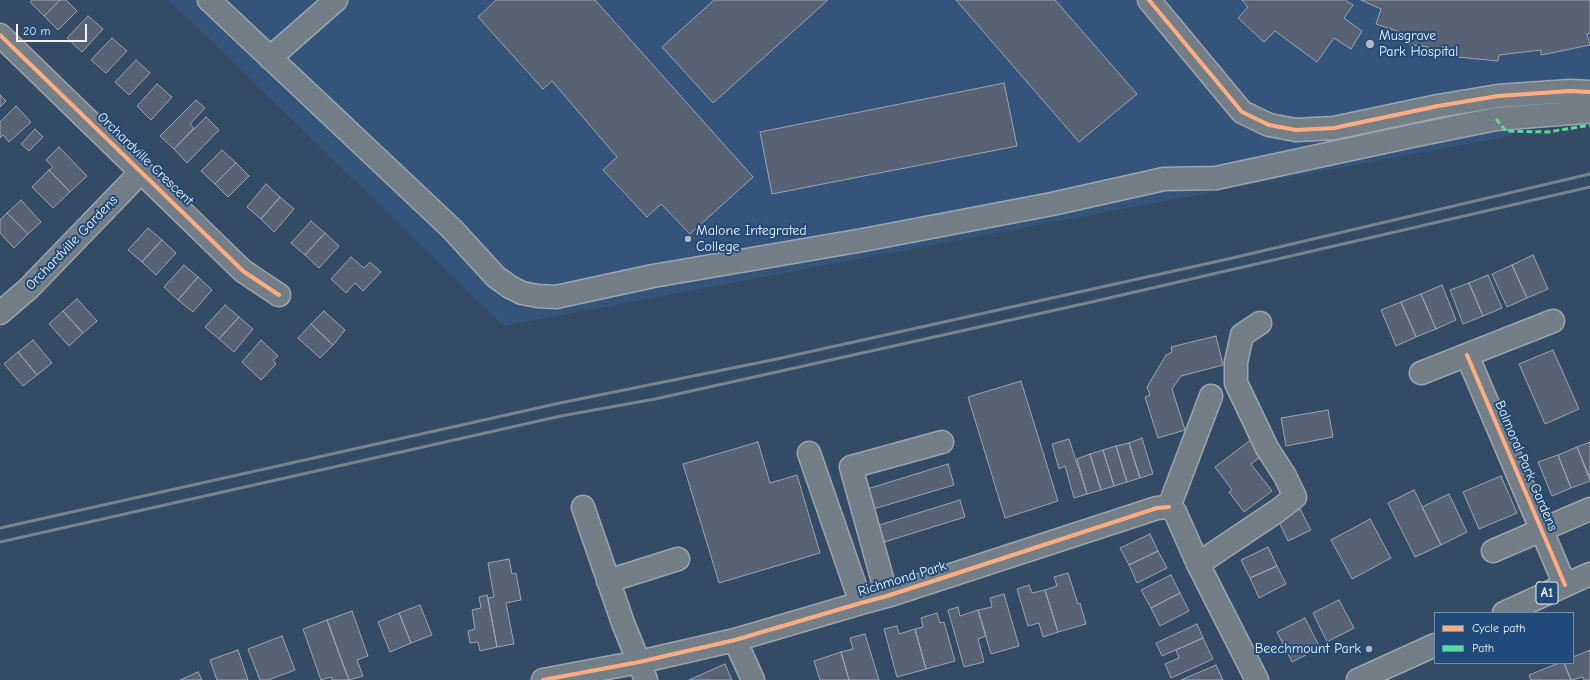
<!DOCTYPE html>
<style>
body{margin:0}
#map{position:relative;width:1590px;height:680px;overflow:hidden;background:#344b65;font-family:"Comic Neue",sans-serif}
canvas{display:block}
.legend{position:absolute;left:1434px;top:612px;width:140px;height:52px;box-sizing:border-box;background:#1f4a7a;border:1px solid #748da6;margin:0;padding:5px 7px;list-style:none;font-size:12px;color:#f4f1e8}
.legend li{display:flex;align-items:center;gap:8px;height:20px}
.legend b{width:20px;border:1px solid #748da6}
.scale{position:absolute;left:16px;top:24px;width:71px;height:18px;box-sizing:border-box;border:2px solid #f4f1e8;border-top:0;padding-left:5px;font-size:12px;line-height:14px;white-space:nowrap;color:#f4f1e8;-webkit-text-stroke:3px #1f4a7a;paint-order:stroke}
</style>
<div id="map">
<canvas width="1590" height="680"></canvas>
<ul class="legend">
<li><b style="height:5px;background:#ffac80"></b>Cycle path</li>
<li><b style="height:5px;background:#5adb95"></b>Path</li>
</ul>
<div class="scale">20 m</div>
</div>
<script>
const ctx = document.querySelector('canvas').getContext('2d');
ctx.lineJoin = 'round';
function fillPath(path, color) {
  ctx.fillStyle = color;
  ctx.fill(path, 'evenodd');
}
function toPath(rows) {
  const path = new Path2D();
  for (const r of rows) {
    path.moveTo(r[0], r[1]);
    for (let i = 2; i < r.length; i += 2) path.lineTo(r[i], r[i + 1]);
  }
  return path;
}
function strokePath(path, color, width, dash) {
  ctx.strokeStyle = color;
  ctx.lineWidth = width;
  ctx.lineCap = dash ? 'butt' : 'round';
  ctx.setLineDash(dash || []);
  ctx.stroke(path);
}
function write(font, color, halo, rows, align = 'center') {
  ctx.font = font + ' "Comic Neue",sans-serif';
  ctx.lineWidth = 4;
  ctx.setLineDash([]);
  ctx.textBaseline = 'middle';
  ctx.strokeStyle = halo;
  ctx.fillStyle = color;
  for (const [text, x, y, turn = 0] of rows) {
    ctx.save();
    ctx.translate(x, y);
    ctx.rotate((+turn || 0) * Math.PI / 180);
    ctx.textAlign = isNaN(turn) ? turn : align;
    if (halo) ctx.strokeText(text, 0, 0);
    ctx.fillText(text, 0, 0);
    ctx.restore();
  }
}
fillPath(toPath([
 [169,0,1590,0,1590,88,1510,108,1514,135,504,326]
]), '#35547c');
const building = toPath([
 [32,0,60,0,44,16,30,2,32,0],
 [60,0,66,0,77,11,58,30,44,16,60,0],
 [496,0,595,0,753,177,690,234,661,204,647,217,603,170,617,157,552,81,543,89,478,17,496,0],
 [714,0,828,0,713,103,662,47,714,0],
 [956,0,1055,0,1137,94,1079,142,956,0],
 [1242,0,1345,0,1353,5,1344,18,1362,31,1351,49,1334,38,1317,62,1275,31,1264,42,1238,18,1248,7,1242,0],
 [1361,0,1590,0,1590,33,1587,34,1590,45,1541,55,1541,50,1499,55,1498,61,1427,54,1428,47,1407,44,1409,35,1376,24,1381,9,1361,0],
 [88,16,103,29,82,52,67,38,88,16],
 [112,38,127,51,106,73,91,60,112,38],
 [136,60,150,73,129,95,115,82,136,60],
 [1004,83,1017,146,772,194,760,132,1004,83],
 [157,84,172,97,151,120,137,106,157,84],
 [0,95,6,101,0,107,0,95],
 [196,100,205,108,190,124,194,128,174,149,160,136,196,100],
 [16,106,31,122,9,142,3,135,0,138,0,122,16,106],
 [206,117,219,130,187,163,174,149,206,117],
 [35,129,43,137,29,151,21,144,35,129],
 [59,147,87,176,70,192,49,170,53,167,46,160,59,147],
 [222,150,236,163,215,184,201,171,222,150],
 [236,163,249,176,228,197,215,184,236,163],
 [49,170,70,192,53,208,32,187,49,170],
 [266,184,280,197,261,219,247,207,266,184],
 [280,197,294,209,274,232,261,219,280,197],
 [21,200,41,222,28,234,7,213,21,200],
 [7,213,28,234,14,248,0,233,0,220,7,213],
 [311,221,325,233,305,255,291,243,311,221],
 [148,228,162,240,142,262,128,250,148,228],
 [325,233,339,246,319,268,305,255,325,233],
 [162,240,176,253,156,275,142,262,162,240],
 [1533,255,1548,289,1527,298,1512,265,1533,255],
 [351,257,364,268,370,262,381,272,363,291,355,283,346,293,331,279,351,257],
 [184,265,198,277,178,300,164,287,184,265],
 [1512,265,1527,298,1507,307,1492,274,1512,265],
 [1488,275,1502,308,1483,316,1469,283,1488,275],
 [198,277,212,290,193,312,178,300,198,277],
 [1469,283,1483,316,1463,324,1450,290,1469,283],
 [1442,285,1456,320,1436,329,1421,294,1442,285],
 [1421,294,1436,329,1416,337,1401,302,1421,294],
 [77,299,97,321,83,333,63,311,77,299],
 [1401,302,1416,337,1396,346,1381,310,1401,302],
 [225,305,239,317,219,339,205,327,225,305],
 [63,311,83,333,69,346,49,324,63,311],
 [324,311,345,330,333,345,311,324,324,311],
 [239,317,253,329,234,352,219,339,239,317],
 [311,324,333,345,320,358,298,338,311,324],
 [1216,336,1223,365,1181,376,1172,389,1185,430,1158,438,1145,397,1150,395,1147,387,1166,355,1172,352,1171,347,1216,336],
 [33,340,52,363,37,375,18,352,33,340],
 [261,340,278,356,273,360,276,364,261,380,242,362,261,340],
 [1553,350,1579,409,1545,424,1519,364,1553,350],
 [18,352,37,375,23,386,4,364,18,352],
 [1021,381,1058,501,1005,518,968,397,1021,381],
 [1328,410,1333,437,1286,446,1281,418,1328,410],
 [1256,436,1268,451,1251,464,1272,491,1244,512,1229,492,1232,490,1215,467,1256,436],
 [1142,438,1153,474,1140,478,1129,443,1142,438],
 [1069,439,1087,494,1074,498,1065,466,1059,469,1052,444,1069,439],
 [758,442,770,483,797,475,820,553,719,583,683,464,758,442],
 [1590,442,1590,478,1577,447,1590,442],
 [1129,443,1140,478,1127,482,1116,446,1129,443],
 [1116,446,1127,482,1114,486,1103,450,1116,446],
 [1577,447,1590,481,1571,488,1558,455,1577,447],
 [1103,450,1114,486,1101,490,1090,454,1103,450],
 [1090,454,1101,490,1087,494,1077,459,1090,454],
 [1558,455,1571,488,1552,496,1538,462,1558,455],
 [948,464,954,485,870,510,864,490,948,464],
 [1501,476,1517,513,1479,529,1463,492,1501,476],
 [1414,490,1441,545,1415,557,1388,503,1414,490],
 [1449,494,1467,532,1441,545,1422,507,1449,494],
 [960,500,965,517,878,544,873,527,960,500],
 [1300,509,1311,530,1288,541,1278,520,1300,509],
 [1370,519,1391,558,1352,579,1331,540,1370,519],
 [1150,534,1158,551,1129,565,1120,548,1150,534],
 [1268,547,1277,566,1250,578,1241,560,1268,547],
 [1158,551,1167,568,1137,583,1129,565,1158,551],
 [509,559,512,574,516,573,521,600,506,603,514,644,497,647,488,598,494,597,488,563,509,559],
 [1277,566,1286,584,1259,598,1250,578,1277,566],
 [1068,573,1078,604,1080,603,1086,624,1058,632,1045,590,1057,586,1054,577,1068,573],
 [1171,575,1180,593,1151,608,1141,590,1171,575],
 [1029,585,1032,593,1045,590,1058,632,1043,637,1039,623,1028,626,1017,589,1029,585],
 [1180,593,1189,611,1160,626,1151,608,1180,593],
 [1004,594,1019,646,991,654,978,610,992,607,990,598,1004,594],
 [487,595,497,647,480,651,478,642,470,643,468,631,475,629,472,610,481,608,479,597,487,595],
 [1339,600,1354,628,1327,642,1313,613,1339,600],
 [420,605,432,635,411,643,399,613,420,605],
 [958,607,960,616,978,610,986,636,978,639,984,662,964,667,948,610,958,607],
 [352,611,368,656,357,660,363,676,349,680,327,620,352,611],
 [399,613,411,643,390,652,378,622,399,613],
 [937,613,940,623,944,622,955,661,926,669,915,629,923,627,921,618,937,613],
 [1305,618,1320,648,1292,662,1277,632,1305,618],
 [327,620,343,665,349,680,332,680,331,677,321,680,303,629,327,620],
 [1197,624,1203,638,1162,656,1156,643,1197,624],
 [897,626,899,634,915,629,926,669,897,677,884,629,897,626],
 [865,634,879,680,849,680,841,652,853,649,850,638,865,634],
 [282,636,295,670,268,680,260,680,248,649,282,636],
 [1203,638,1213,659,1171,678,1165,664,1179,658,1176,650,1203,638],
 [238,650,248,680,217,680,210,660,238,650],
 [1590,650,1590,680,1584,680,1583,677,1571,680,1564,663,1573,663,1573,657,1590,650],
 [841,652,849,680,820,680,814,661,841,652],
 [1559,663,1564,663,1571,680,1531,680,1529,675,1559,663],
 [725,664,732,680,689,680,725,664],
 [1216,665,1223,680,1181,680,1216,665],
 [198,672,202,680,180,680,198,672]
]);
fillPath(building, '#576374');
strokePath(building, '#9ba5af', 1);
const minor = toPath([
 [209,0,452,229,496,277,510,287,522,293,538,296,556,297,653,276,863,240,1052,204,1164,179,1216,178,1407,137,1496,119,1585,112,1590,110],
 [1149,0,1242,112,1269,125,1296,130,1334,128,1438,106,1498,96,1570,91,1590,92],
 [0,35,243,271,279,295],
 [270,58,336,0],
 [0,313,28,289,142,171],
 [1467,355,1565,585],
 [1421,373,1553,321],
 [809,453,861,603],
 [583,507,623,623,646,680],
 [1169,507,1175,512,1198,564,1257,680],
 [1169,507,1211,396],
 [1493,551,1590,509],
 [1198,564,1277,511,1295,497,1285,476,1267,448,1236,383,1236,362,1242,335,1260,323],
 [608,581,678,559],
 [887,596,851,467,942,442],
 [735,640,753,680],
 [543,680,639,662,735,640,861,603,887,596,1157,508,1169,507]
]);
const major = toPath([
 [1504,613,1590,574],
 [1358,680,1435,645]
]);
strokePath(minor, '#9ba5af', 25);
strokePath(major, '#9ba5af', 25);
strokePath(minor, '#737e87', 22);
strokePath(major, '#737e87', 22);
strokePath(toPath([
 [0,528,560,403,777,359,1228,259,1590,174],
 [0,542,561,416,655,399,1096,301,1590,187]
]), '#78838f', 3);
strokePath(toPath([
 [1496,119,1506,131,1548,132,1590,125]
]), '#5adb95', 3, [6, 3]);
strokePath(toPath([
 [1149,0,1242,112,1269,125,1296,130,1334,128,1438,106,1498,96,1570,91,1590,92],
 [0,35,243,271,279,295],
 [1467,355,1565,585],
 [543,680,639,662,735,640,861,603,887,596,1157,508,1169,507]
]), '#ffac80', 4);
for (const [x, y, r, color] of [
 [1370,44,5,"#b1b7ba"],
 [688,239,4,"#b1b7ba"],
 [1369,649,4,"#b1b7ba"]
]) {
  const dot = new Path2D();
  dot.arc(x, y, r, 0, 2 * Math.PI);
  ctx.fillStyle = color;
  ctx.fill(dot);
  strokePath(dot, '#1f4a7a', 1.5);
}
for (const [x, y, w] of [
 [1547,593,22]
]) {
  const box = new Path2D();
  box.roundRect(x - w / 2, y - 11, w, 22, 3);
  ctx.fillStyle = '#1f4a7a';
  ctx.fill(box);
  strokePath(box, '#f4f1e8', 1);
}
write('bold 13px', '#f4f1e8', null, [
 ["A1",1547,593]
]);
write('14px', '#f4f1e8', '#1f4a7a', [
 ["Musgrave",1379,36],
 ["Park Hospital",1379,52],
 ["Malone Integrated",696,231],
 ["College",696,247],
 ["Beechmount Park",1361,649,"right"]
], 'left');
write('14px', '#f4f1e8', '#1f4a7a', [
 ["Orchardville Crescent",145,159,44],
 ["Orchardville Gardens",72,243,-46],
 ["Balmoral Park Gardens",1526,466,67],
 ["Richmond Park",902,579,-17]
]);
</script>
